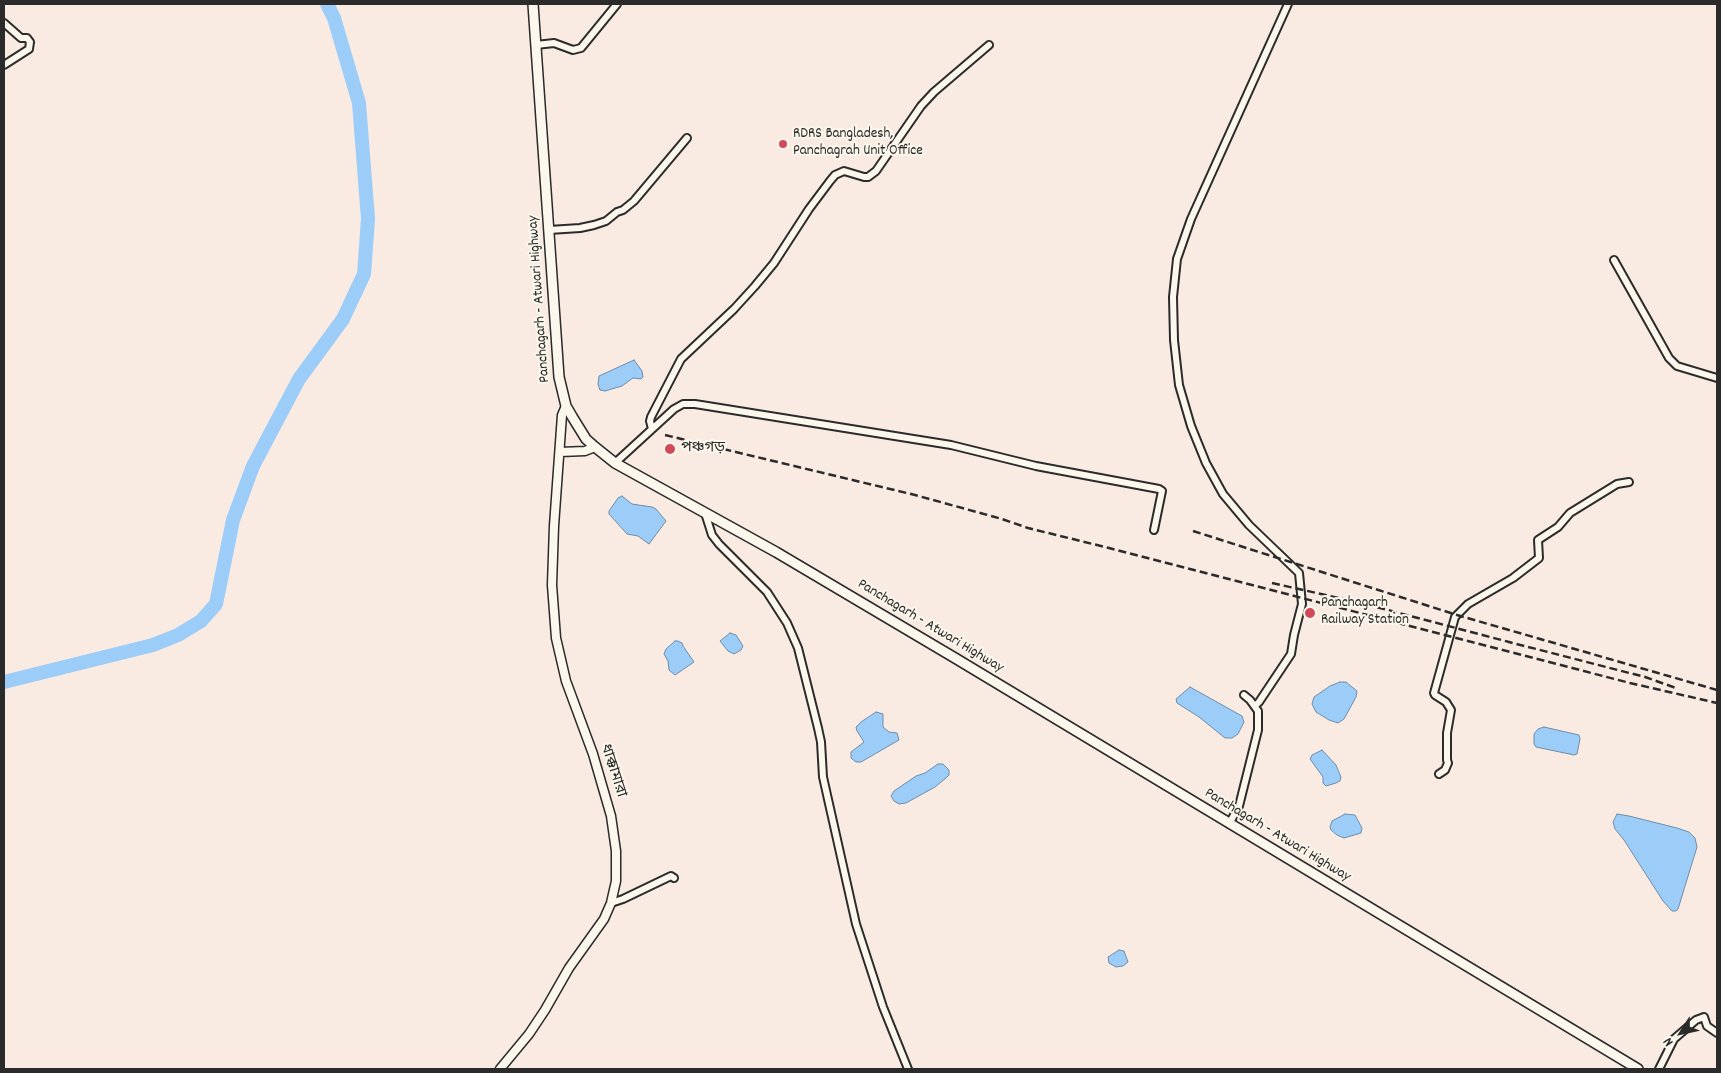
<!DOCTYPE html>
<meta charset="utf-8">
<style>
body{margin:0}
#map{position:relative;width:1721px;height:1073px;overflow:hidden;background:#faebe2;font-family:Dekko,sans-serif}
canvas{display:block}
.frame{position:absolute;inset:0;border:5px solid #2b2b2b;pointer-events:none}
.north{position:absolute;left:1656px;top:1008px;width:50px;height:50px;-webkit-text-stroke:4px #fbf7ec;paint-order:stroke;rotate:235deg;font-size:14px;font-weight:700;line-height:20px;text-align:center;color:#2b2b2b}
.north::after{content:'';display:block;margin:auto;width:18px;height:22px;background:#2b2b2b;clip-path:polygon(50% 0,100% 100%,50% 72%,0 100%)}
</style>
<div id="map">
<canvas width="1721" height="1073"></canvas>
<div class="frame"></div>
<div class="north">N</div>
</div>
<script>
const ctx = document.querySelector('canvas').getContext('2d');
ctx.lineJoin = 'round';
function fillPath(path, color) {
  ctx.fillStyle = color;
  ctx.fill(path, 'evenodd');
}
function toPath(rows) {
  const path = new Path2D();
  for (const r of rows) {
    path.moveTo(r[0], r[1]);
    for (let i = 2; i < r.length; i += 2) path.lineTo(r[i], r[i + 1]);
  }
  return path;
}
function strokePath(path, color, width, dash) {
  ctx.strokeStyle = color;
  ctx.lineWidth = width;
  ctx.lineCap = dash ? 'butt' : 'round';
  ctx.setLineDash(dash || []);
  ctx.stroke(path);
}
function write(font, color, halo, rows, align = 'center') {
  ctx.font = font + ' Dekko,"Noto Sans Bengali",sans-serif';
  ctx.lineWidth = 4;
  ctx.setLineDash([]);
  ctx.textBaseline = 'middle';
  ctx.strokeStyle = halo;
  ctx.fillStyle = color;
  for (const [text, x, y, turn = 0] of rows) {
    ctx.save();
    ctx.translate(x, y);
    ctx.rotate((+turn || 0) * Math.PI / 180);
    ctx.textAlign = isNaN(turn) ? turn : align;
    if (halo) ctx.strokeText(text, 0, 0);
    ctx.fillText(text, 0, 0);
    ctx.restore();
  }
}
const water = toPath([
 [634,360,642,371,643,377,641,379,633,378,622,386,605,391,600,390,598,384,599,376,634,360],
 [622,496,632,504,652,507,656,509,666,521,649,544,638,536,627,534,609,514,609,511,618,498,622,496],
 [730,633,736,635,743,646,741,650,734,654,728,651,720,641,730,633],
 [675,641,678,641,682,643,683,646,694,662,675,675,669,670,668,661,664,654,666,649,675,641],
 [1340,682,1346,682,1357,691,1356,697,1344,719,1338,723,1329,720,1316,712,1312,704,1314,697,1330,686,1340,682],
 [1190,687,1242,716,1244,722,1238,734,1232,738,1225,738,1199,717,1177,703,1176,699,1190,687],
 [876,712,883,714,883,727,889,732,897,733,899,740,861,762,856,762,851,758,851,752,864,742,857,731,856,727,861,722,876,712],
 [1544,727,1579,735,1580,739,1577,754,1574,755,1536,747,1534,744,1534,734,1538,729,1544,727],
 [1322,750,1336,765,1341,777,1340,781,1336,783,1326,786,1323,783,1323,777,1310,759,1312,755,1322,750],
 [938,764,943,764,949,770,949,775,946,778,935,787,906,803,899,804,894,801,891,796,894,791,916,776,925,773,938,764],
 [1345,814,1355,815,1362,828,1361,833,1344,838,1337,835,1331,830,1330,827,1332,821,1345,814],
 [1617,814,1629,816,1677,828,1689,832,1695,838,1697,847,1678,909,1676,911,1672,911,1663,901,1624,840,1615,829,1613,822,1617,814],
 [1119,950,1124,951,1128,962,1123,966,1116,967,1109,963,1108,957,1119,950]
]);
fillPath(water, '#9ccdf9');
strokePath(water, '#6f8ca7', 1);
strokePath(toPath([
 [4,682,153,645,178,635,201,621,216,604,233,520,253,466,299,379,343,319,364,274,368,219,359,103,334,18,327,4]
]), '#9ccdf9', 14);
const minor = toPath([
 [4,23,21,38,27,38,30,42,29,49,4,65],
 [536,45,554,43,573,50,581,48,617,4],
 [549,230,580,228,594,225,606,221,617,212,623,210,634,201,687,138],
 [1614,260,1669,358,1677,366,1717,378],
 [652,429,650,421,651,417,681,359,734,309,755,286,774,263,809,209,830,181,835,175,844,171,864,177,868,177,876,171,921,106,934,92,989,45],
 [615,463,674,409,683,404,695,404,951,445,1036,466,1159,489,1162,491,1154,530],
 [705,513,712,535,719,544,767,592,787,623,798,648,818,728,821,742,823,777,856,924,883,1007,908,1069],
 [1255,706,1259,702,1291,654,1294,635,1302,604,1299,573,1249,525,1223,494,1206,463,1191,426,1179,385,1174,340,1173,297,1177,259,1191,219,1288,4],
 [1439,774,1445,770,1448,763,1447,760,1447,733,1451,710,1446,702,1435,695,1434,693,1455,617,1468,604,1513,578,1539,558,1538,540,1558,527,1570,513,1617,484,1629,482],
 [1229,824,1239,806,1258,730,1258,711,1250,700,1244,695],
 [611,903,623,899,671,876,674,878],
 [1659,1069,1674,1039,1696,1020,1704,1017,1707,1026,1717,1033]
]);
const tertiary = toPath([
 [560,452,585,451,595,447],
 [500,1069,529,1034,545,1010,569,968,604,919,611,903,616,881,616,851,611,816,593,754,566,681,556,638,552,585,554,526,562,415,566,406]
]);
const secondary = toPath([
 [533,4,559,377,566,406,573,418,586,439,595,447,615,463,776,552,955,658,1638,1069]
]);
strokePath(minor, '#2b2b2b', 10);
strokePath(tertiary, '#2b2b2b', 11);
strokePath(secondary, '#2b2b2b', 12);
strokePath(minor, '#fbf7ec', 6);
strokePath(tertiary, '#fbf7ec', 8);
strokePath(secondary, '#fbf7ec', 9);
strokePath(toPath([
 [665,435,915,495,1002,519,1028,528,1109,548,1630,683,1717,703],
 [1193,531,1457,615,1717,690],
 [1272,583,1361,603,1509,642,1645,677,1676,688]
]), '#2b2b2b', 2.5, [8, 4]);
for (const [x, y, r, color] of [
 [783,144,5,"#d1495b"],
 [670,449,6,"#d1495b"],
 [1310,613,6,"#d1495b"]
]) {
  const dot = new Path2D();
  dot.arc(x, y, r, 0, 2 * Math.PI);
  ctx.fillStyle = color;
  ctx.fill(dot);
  strokePath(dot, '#fbf7ec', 2);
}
write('15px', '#2b2b2b', '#fbf7ec', [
 ["RDRS Bangladesh,",793,135],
 ["Panchagrah Unit Office",793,152],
 ["পঞ্চগড়",681,449],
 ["Panchagarh",1321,604],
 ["Railway Station",1321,621]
], 'left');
write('15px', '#2b2b2b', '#fbf7ec', [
 ["Panchagarh - Atwari Highway",540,299,-94],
 ["Panchagarh - Atwari Highway",930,627,31],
 ["ধাক্কামারা",612,771,72],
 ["Panchagarh - Atwari Highway",1277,836,31]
]);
</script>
